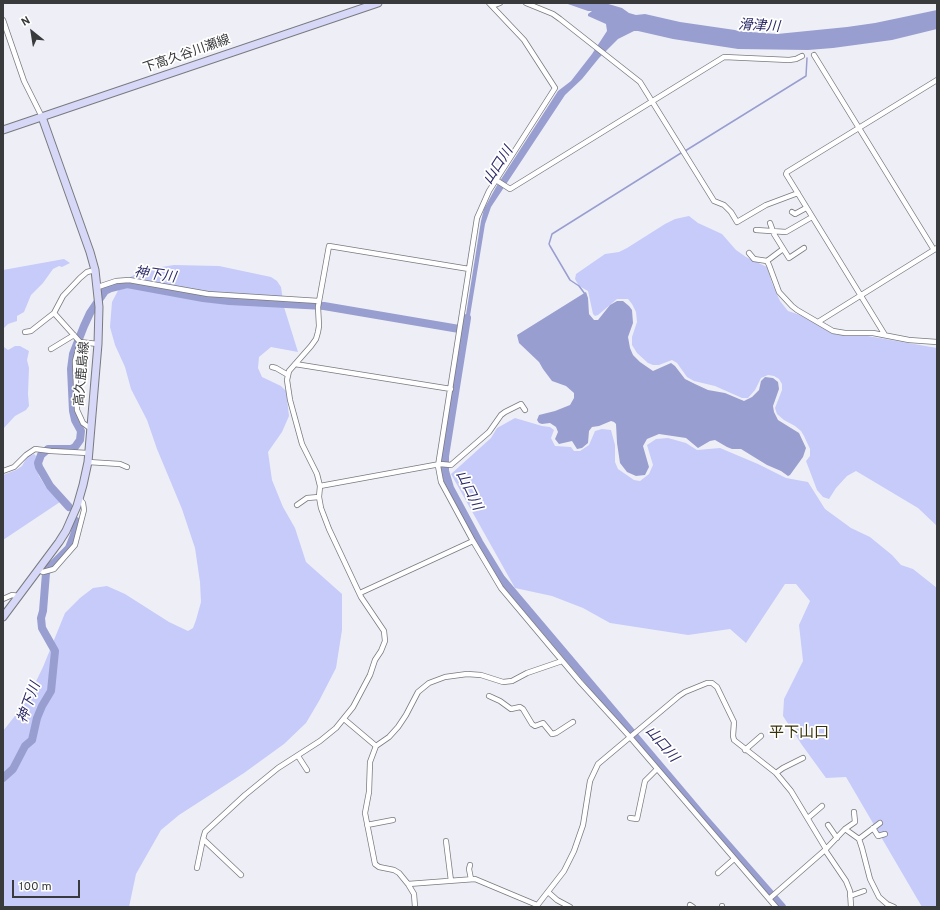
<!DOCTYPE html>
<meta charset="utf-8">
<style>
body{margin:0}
#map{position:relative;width:940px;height:910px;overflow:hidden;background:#eeeff6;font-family:Overpass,sans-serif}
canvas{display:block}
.frame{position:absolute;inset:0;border:4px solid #393a3c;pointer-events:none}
.north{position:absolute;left:12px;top:12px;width:40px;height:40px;-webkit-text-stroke:3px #fff;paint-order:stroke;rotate:330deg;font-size:11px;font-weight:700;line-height:16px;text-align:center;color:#393a3c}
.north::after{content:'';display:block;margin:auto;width:14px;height:18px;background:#393a3c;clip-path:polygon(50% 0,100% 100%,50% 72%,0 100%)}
.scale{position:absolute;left:12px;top:880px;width:68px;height:18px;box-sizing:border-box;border:2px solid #393a3c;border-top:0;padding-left:5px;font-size:12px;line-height:14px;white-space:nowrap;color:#393a3c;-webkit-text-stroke:3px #fff;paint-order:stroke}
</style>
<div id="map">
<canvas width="940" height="910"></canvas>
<div class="frame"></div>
<div class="north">N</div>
<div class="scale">100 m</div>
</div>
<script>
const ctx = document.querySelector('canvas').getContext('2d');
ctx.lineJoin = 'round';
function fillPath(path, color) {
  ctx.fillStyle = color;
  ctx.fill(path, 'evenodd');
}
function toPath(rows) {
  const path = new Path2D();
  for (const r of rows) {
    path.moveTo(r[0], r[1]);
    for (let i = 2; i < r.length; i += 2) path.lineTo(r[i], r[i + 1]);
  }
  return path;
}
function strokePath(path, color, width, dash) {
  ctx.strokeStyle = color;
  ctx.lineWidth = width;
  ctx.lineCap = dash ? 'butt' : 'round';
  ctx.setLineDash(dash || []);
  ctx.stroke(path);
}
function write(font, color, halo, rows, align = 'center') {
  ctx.font = font + ' Overpass,"Noto Sans JP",sans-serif';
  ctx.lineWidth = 3.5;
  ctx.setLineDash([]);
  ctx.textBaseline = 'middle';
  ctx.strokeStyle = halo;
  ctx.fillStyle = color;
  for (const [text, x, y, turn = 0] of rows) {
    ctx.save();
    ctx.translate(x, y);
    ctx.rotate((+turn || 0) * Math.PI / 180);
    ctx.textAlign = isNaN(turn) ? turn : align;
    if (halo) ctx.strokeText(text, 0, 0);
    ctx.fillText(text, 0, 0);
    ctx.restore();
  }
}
fillPath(toPath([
 [689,216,698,223,722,234,736,250,746,257,767,267,772,283,780,301,788,311,800,315,837,335,862,335,937,348,937,526,918,508,856,471,847,476,836,488,829,499,823,497,817,490,806,461,810,456,810,449,804,436,801,431,795,426,784,420,777,414,775,408,782,390,782,384,779,379,774,376,768,375,761,378,755,390,748,398,742,398,715,386,694,381,687,377,677,363,672,360,659,365,653,365,648,363,637,353,632,345,632,337,637,322,636,312,632,304,628,299,617,299,598,315,595,316,593,314,588,291,579,286,575,279,576,274,605,254,619,252,627,248,665,224,675,219],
 [64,259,70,263,62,267,59,266,53,269,43,283,31,295,24,312,17,316,17,321,8,324,3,329,3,270],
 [174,265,219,266,271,277,277,281,281,287,284,307,298,352,271,347,259,357,258,368,262,377,281,386,286,391,289,416,282,432,268,452,272,480,283,507,295,528,306,562,342,594,342,630,336,668,319,701,306,723,284,744,244,773,179,815,161,830,136,874,129,907,3,907,3,731,26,702,43,667,65,613,80,598,93,588,107,586,125,594,169,622,188,631,193,628,196,620,201,602,200,582,195,548,182,509,157,449,147,420,131,389,125,367,115,345,110,327,112,302,123,281,143,270],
 [3,343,4,347,8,350,15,346,20,346,29,351,27,360,29,368,28,394,29,406,26,410,15,416,3,429],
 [515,418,542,426,550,427,554,430,551,438,555,446,571,447,574,451,580,451,589,445,595,431,602,429,611,430,615,445,615,462,618,469,634,480,640,481,649,474,653,465,647,445,656,439,668,438,686,443,697,450,720,448,758,464,786,478,808,482,825,509,851,528,870,537,892,555,901,565,913,569,937,588,937,907,922,907,846,777,826,778,802,745,783,716,784,699,803,661,799,625,810,601,796,584,785,584,746,643,730,629,688,635,610,623,583,608,552,596,515,588,451,474,491,438,497,428],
 [34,454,36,456,35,463,39,476,46,487,58,498,60,502,3,540,3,475,16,470,22,466,27,457]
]), '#c6cbf9');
fillPath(toPath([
 [565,3,605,3,622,8,629,13,636,15,645,14,680,22,735,30,738,31,777,34,847,27,875,23,937,10,937,29,892,40,833,48,808,50,738,49,673,39,638,31,634,31,618,39,599,58,582,79,565,95,491,207,485,224,468,328,464,327,481,221,484,209,496,187,558,91,571,81,592,54,607,31,606,24,588,16,588,14,592,11,588,11],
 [586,292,588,298,589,314,594,320,598,320,610,305,617,301,623,301,629,306,632,310,633,323,628,337,630,348,633,355,640,362,653,371,671,363,675,366,685,379,695,384,708,390,725,393,744,401,752,397,759,390,761,381,765,377,773,378,778,382,779,389,773,406,774,412,778,420,799,433,806,448,803,457,790,475,788,476,781,471,767,465,741,449,732,449,727,447,715,440,710,441,698,448,686,438,659,434,647,439,643,446,649,467,645,475,636,476,627,472,620,463,617,443,616,424,614,422,611,421,599,426,592,427,589,431,588,443,582,448,577,449,572,441,559,444,555,439,558,432,556,427,550,423,542,424,539,423,537,420,539,415,555,411,570,405,574,398,574,393,566,386,552,381,543,369,539,362,519,343,517,335]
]), '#999ed0');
strokePath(toPath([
 [685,151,806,76,807,58],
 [585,294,579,286,570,280,550,246,549,244,552,234,681,153]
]), '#999ed0', 1.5);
strokePath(toPath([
 [467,318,445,456,445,471,450,488,479,542,501,578,705,819,782,907],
 [69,507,50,486,39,467,38,463,41,455,48,449,71,449,75,447,80,440,81,431,75,420,73,411,71,369,73,354,84,326,90,313,105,291,111,288,127,284,203,298,229,301,324,306,465,330],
 [3,778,13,769,25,746,32,740,37,718,42,706,51,691,55,651,42,628,41,618,43,611,46,573,48,569,69,548,74,535,76,527,76,521]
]), '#999ed0', 8);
const minor = toPath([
 [489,3,524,40,555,88,489,191,477,218,438,466,441,482,473,541,501,588,580,682,630,737,776,907],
 [526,3,553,14,560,19,640,82,714,201,724,205,731,212,737,222,766,205,798,193],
 [492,6,500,3],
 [3,20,24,81,42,117],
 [814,55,934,250],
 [496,180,510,189,724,57,789,60,796,59,802,56],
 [792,212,795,214,806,208],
 [770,223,774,234,789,258,804,248],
 [756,230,786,232,812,217],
 [749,253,754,259,767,261,769,265,779,292,792,306,797,310,833,331,845,333,873,333,909,340,937,342],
 [767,261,783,249],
 [98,287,116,281,129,280,208,294,319,301],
 [54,313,80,342,98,344],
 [818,322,937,248],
 [25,332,31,331,45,320,54,313,63,296,80,278,87,272,95,270],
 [885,335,786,174,787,172,937,80],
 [80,342,75,361,77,410,83,423,91,429],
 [51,349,74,335],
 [295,364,451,389],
 [272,367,276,368,288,375],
 [88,462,120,464,127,467],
 [3,471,14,467,26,455,35,449,51,451,88,453],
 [320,486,440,464,451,465,489,432,501,415,505,412,521,404,525,410],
 [297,505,307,498,319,497],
 [39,570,43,572,54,569,75,545,84,510,83,503,79,498],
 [360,593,473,541],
 [3,599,12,595,18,596],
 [489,696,500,701,511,709,520,707,523,709,532,724,535,726,543,723,552,734,556,733,573,722],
 [344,719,376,746,370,762,369,792,365,813,375,864,379,867,394,870,399,873,408,884,414,894,415,907],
 [376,746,389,737,398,727,406,715,418,692,429,683,445,677,467,674,481,675,503,682,512,681,527,673,562,661],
 [745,750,761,736],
 [298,756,307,770],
 [776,773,783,768,803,758],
 [630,818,637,819,645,781,657,769],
 [808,818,822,806],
 [367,825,393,820],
 [828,825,837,838],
 [873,828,878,836,885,834],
 [845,829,859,839,862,848,870,879,879,897,887,904,894,907],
 [859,839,880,823],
 [446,841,451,881],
 [825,850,846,881,850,891,851,907],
 [470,865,469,869,471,879],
 [197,868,203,839],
 [718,873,734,859],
 [241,875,203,839,205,832,245,795,278,768,320,741,336,728,353,707,370,675,375,660,381,651,385,641,384,631,361,597,329,529,321,508,319,497,320,486,317,474,302,444,290,400,287,380,289,371,311,346,316,339,318,332,319,326,318,307,329,246,469,269],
 [408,884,475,879,537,905],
 [548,892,557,900,570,907],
 [850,896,864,891],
 [769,899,825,850,845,829,855,822,854,812],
 [690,905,693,907],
 [536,907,564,871,574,851,583,825,590,781,598,764,679,696,685,692,707,683,712,683,717,687,734,722,733,736,734,740,776,773,791,791,826,849],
 [722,907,722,906]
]);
const secondary = toPath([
 [3,130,378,3],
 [3,617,59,542,66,531,77,506,83,485,88,462,98,344,99,307,95,270,90,252,42,117]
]);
strokePath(minor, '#797a7f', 6);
strokePath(secondary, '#797a7f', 9);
strokePath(minor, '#fff', 4.5);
strokePath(secondary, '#d7d8f7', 7);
write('13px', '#393a3c', '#fff', [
 ["下高久谷川瀬線",187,55,-19],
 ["高久鹿島線",83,374,-85]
]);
write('italic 14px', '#2c2a66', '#fff', [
 ["滑津川",759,27,3],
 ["山口川",499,166,-57],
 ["神下川",155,276,8],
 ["山口川",468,491,64],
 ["神下川",30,703,-70],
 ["山口川",661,745,49]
]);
write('15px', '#373207', '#fff', [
 ["平下山口",799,734]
]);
</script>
